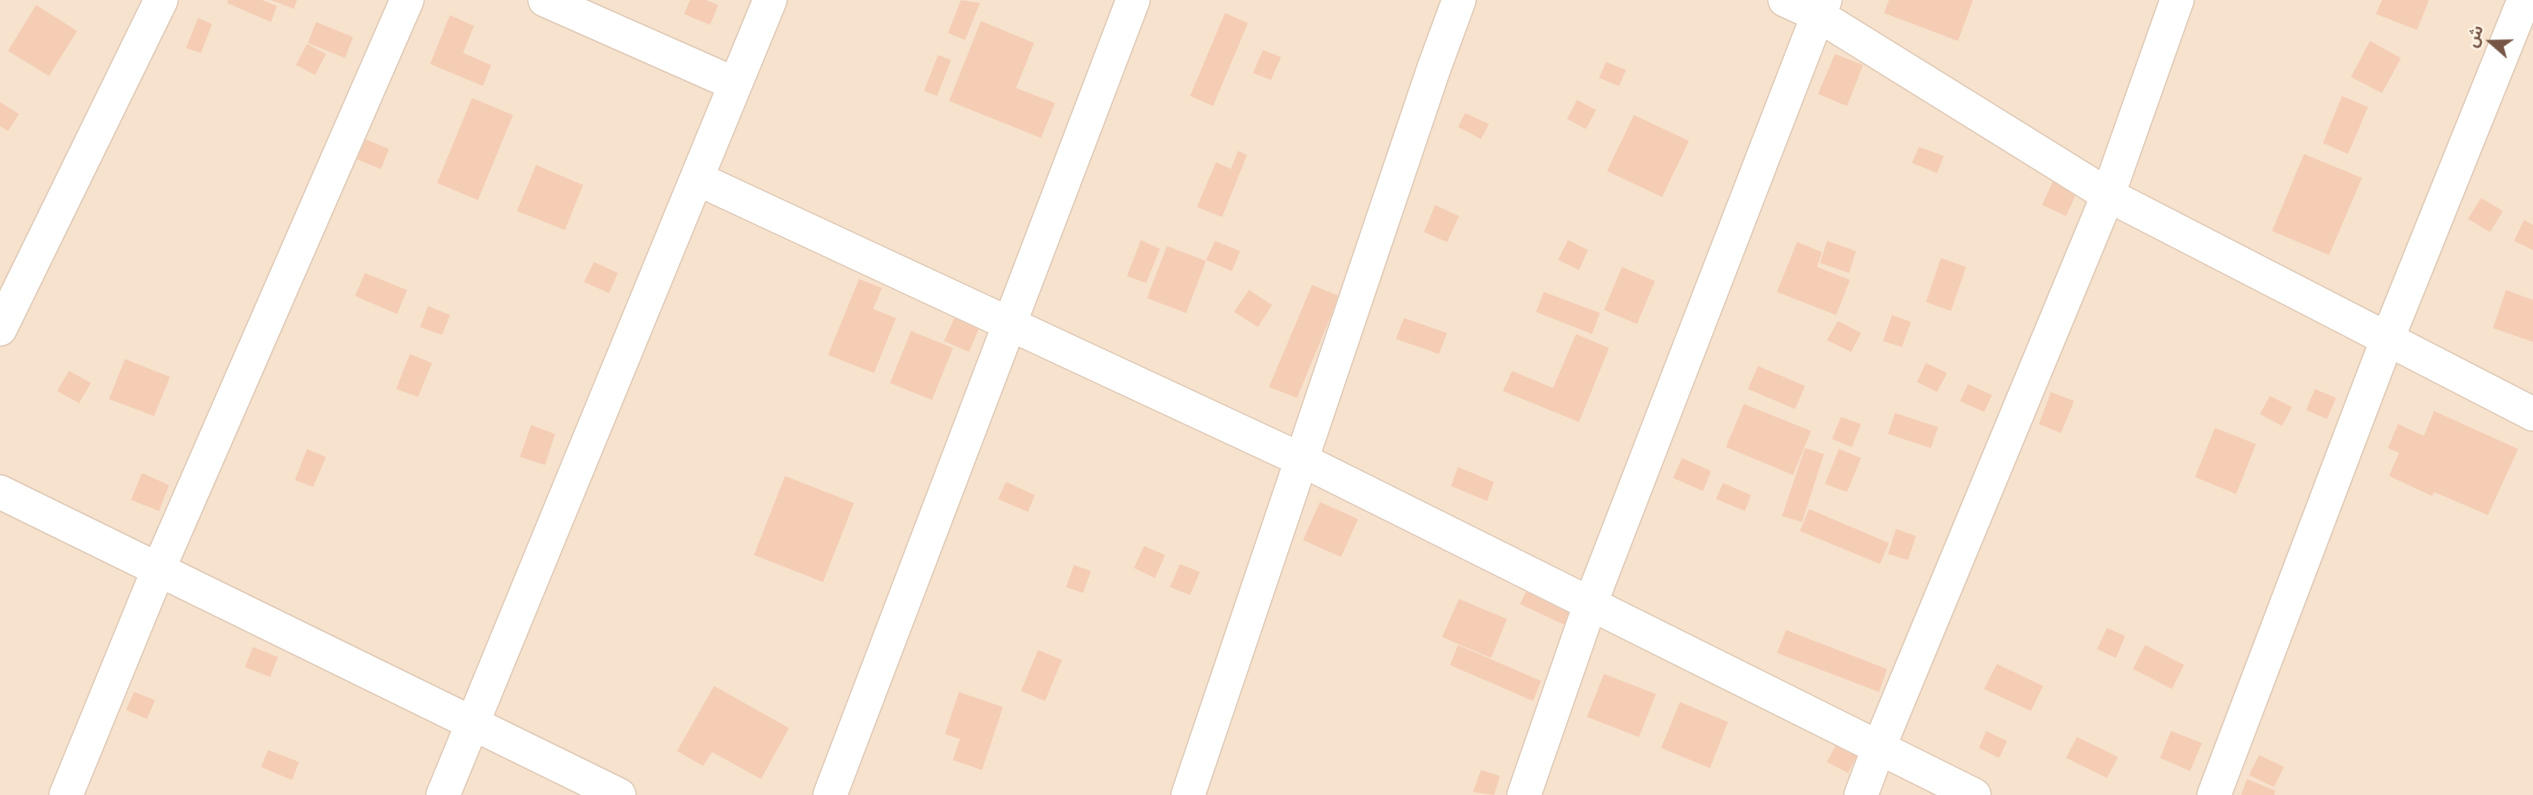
<!DOCTYPE html>
<meta charset="utf-8">
<style>
body{margin:0}
#map{position:relative;width:2533px;height:795px;overflow:hidden;background:#fef1df;font-family:Commissioner,"Noto Sans Arabic",sans-serif}
canvas{display:block}
.north{position:absolute;left:2461px;top:12px;width:60px;height:60px;-webkit-text-stroke:4px #fff5e7;paint-order:stroke;rotate:290deg;font-size:16px;font-weight:700;line-height:24px;text-align:center;color:#765545}
.north::after{content:'';display:block;margin:auto;width:21px;height:27px;background:#765545;clip-path:polygon(50% 0,100% 100%,50% 72%,0 100%)}
</style>
<div id="map">
<canvas width="2533" height="795"></canvas>
<div class="north">ش</div>
</div>
<script>
const ctx = document.querySelector('canvas').getContext('2d');
ctx.lineJoin = 'round';
function fillPath(path, color) {
  ctx.fillStyle = color;
  ctx.fill(path, 'evenodd');
}
function toPath(rows) {
  const path = new Path2D();
  for (const r of rows) {
    path.moveTo(r[0], r[1]);
    for (let i = 2; i < r.length; i += 2) path.lineTo(r[i], r[i + 1]);
  }
  return path;
}
function strokePath(path, color, width, dash) {
  ctx.strokeStyle = color;
  ctx.lineWidth = width;
  ctx.lineCap = dash ? 'butt' : 'round';
  ctx.setLineDash(dash || []);
  ctx.stroke(path);
}
fillPath(toPath([
 [0,0,2533,0,2533,795,0,795]
]), '#f6e2cd');
fillPath(toPath([
 [228,0,262,0,277,6,271,22,227,3],
 [271,0,297,0,294,9],
 [690,0,706,0,718,5,710,25,684,14],
 [961,0,980,3,965,40,948,33],
 [1889,0,1973,0,1958,41,1884,13],
 [2382,0,2429,0,2417,30,2376,14],
 [36,5,77,31,49,76,8,51],
 [1225,13,1248,23,1213,106,1190,96],
 [450,15,474,26,463,53,491,65,483,86,430,64],
 [198,18,212,24,201,53,186,48],
 [981,21,1034,43,1016,88,1055,103,1041,138,949,101],
 [316,22,353,37,345,58,308,43],
 [2370,41,2401,58,2382,93,2351,77],
 [307,44,326,54,315,75,296,65],
 [1263,50,1281,57,1271,80,1253,73],
 [1835,54,1863,65,1847,106,1818,94],
 [938,55,951,60,937,96,924,91],
 [1606,62,1626,70,1619,86,1599,78],
 [2342,96,2368,107,2348,154,2323,143],
 [472,98,513,115,478,200,437,183],
 [1577,100,1596,110,1586,129,1567,119],
 [0,102,19,114,8,131,0,126],
 [1465,113,1489,124,1481,139,1458,127],
 [1634,115,1689,141,1662,197,1607,171],
 [365,139,389,149,381,169,356,159],
 [1919,147,1944,156,1937,173,1912,163],
 [1238,151,1247,155,1222,217,1197,207,1216,162,1231,169],
 [2304,154,2362,178,2329,255,2272,231],
 [536,165,583,185,565,230,517,211],
 [2054,179,2078,190,2066,216,2042,205],
 [2481,198,2503,211,2490,232,2468,219],
 [1435,205,1459,216,1447,242,1424,232],
 [2524,220,2533,225,2533,250,2514,241],
 [1141,240,1160,249,1146,283,1127,276],
 [1568,240,1588,250,1579,270,1558,260],
 [1215,241,1240,251,1232,271,1206,260],
 [1827,241,1856,251,1849,273,1820,263],
 [1797,242,1822,252,1817,267,1850,280,1836,315,1777,292],
 [1167,246,1206,261,1186,313,1147,298],
 [1941,258,1966,267,1951,311,1926,302],
 [594,262,618,273,609,293,584,282],
 [1622,267,1655,281,1637,324,1604,310],
 [365,273,407,290,397,314,355,296],
 [859,279,882,288,873,309,896,318,874,373,828,355],
 [1312,285,1339,296,1297,398,1269,387],
 [1249,290,1272,305,1258,327,1234,312],
 [2506,290,2533,300,2533,342,2493,328],
 [1544,292,1600,313,1592,334,1536,312],
 [961,303,985,314,969,352,944,341],
 [428,306,450,315,442,335,420,327],
 [1892,315,1911,322,1902,347,1883,341],
 [1404,318,1447,333,1439,354,1396,339],
 [1838,321,1861,333,1851,352,1827,340],
 [911,331,953,348,932,400,890,383],
 [1576,334,1609,348,1579,422,1503,391,1512,371,1553,388],
 [410,354,432,363,418,397,396,389],
 [125,359,170,377,154,416,109,399],
 [1926,363,1947,373,1937,392,1917,382],
 [1758,366,1805,386,1795,409,1748,389],
 [69,371,91,383,79,403,57,391],
 [1968,384,1992,395,1984,412,1960,401],
 [2315,389,2336,398,2327,419,2306,410],
 [2051,392,2074,401,2061,433,2039,424],
 [2270,396,2292,407,2282,426,2260,414],
 [1744,404,1811,431,1793,475,1726,447],
 [2434,411,2518,449,2488,515,2434,492,2432,496,2389,476,2399,453,2388,448,2398,424,2424,436],
 [1895,413,1938,427,1931,448,1888,434],
 [1841,417,1861,424,1852,447,1832,439],
 [531,425,555,434,545,465,520,457],
 [2215,428,2256,444,2236,494,2195,477],
 [1805,448,1824,454,1802,522,1782,516],
 [307,449,326,457,313,487,295,480],
 [1839,449,1861,458,1847,492,1825,484],
 [1682,458,1711,471,1703,491,1673,478],
 [1458,467,1494,482,1487,501,1451,486],
 [142,473,169,485,159,511,131,500],
 [785,476,854,503,823,582,754,555],
 [1006,482,1035,495,1028,512,998,499],
 [1723,483,1751,495,1745,511,1716,499],
 [1320,502,1358,519,1341,557,1303,540],
 [1809,509,1889,543,1880,564,1800,531],
 [1896,529,1916,536,1908,560,1888,554],
 [1144,546,1165,555,1155,578,1134,568],
 [1180,564,1200,572,1190,595,1170,587],
 [1074,565,1091,571,1083,593,1066,587],
 [1531,581,1576,603,1565,625,1520,604],
 [1459,599,1507,619,1491,658,1442,637],
 [2107,628,2125,636,2116,658,2097,649],
 [1786,630,1887,669,1879,692,1777,653],
 [1458,645,1541,681,1533,701,1450,665],
 [2145,645,2184,665,2172,689,2133,669],
 [253,647,278,657,270,677,245,667],
 [1038,650,1062,660,1045,701,1021,691],
 [1997,664,2043,686,2031,711,1984,689],
 [1604,674,1656,694,1639,737,1587,717],
 [714,686,789,728,761,779,712,752,703,766,677,751],
 [134,692,155,700,147,719,126,710],
 [959,692,1003,707,982,770,953,760,960,739,945,734],
 [1680,702,1728,722,1710,768,1661,748],
 [1986,731,2007,741,1999,758,1979,748],
 [2171,731,2202,743,2190,771,2160,758],
 [2077,737,2118,757,2107,778,2066,758],
 [1837,743,1858,754,1848,773,1827,762],
 [268,750,299,762,292,780,261,767],
 [2259,755,2284,767,2274,787,2249,775],
 [1481,770,1500,776,1494,795,1473,792],
 [2247,779,2276,791,2274,795,2241,795]
]), '#f5cdb5');
const minor = toPath([
 [545,0,735,84],
 [1785,0,1818,15,2108,195,2533,414],
 [698,179,1302,460,1974,795],
 [0,329,161,0],
 [0,492,619,795],
 [66,795,159,568,407,0],
 [443,795,770,0],
 [830,795,1133,0],
 [1188,795,1434,68,1459,0],
 [1524,795,1591,602,1818,15,1825,0],
 [1861,795,1879,747,2108,195,2177,0],
 [2214,795,2387,340,2524,0]
]);
strokePath(minor, '#e2cdbb', 36);
strokePath(minor, '#fff', 33);
</script>
